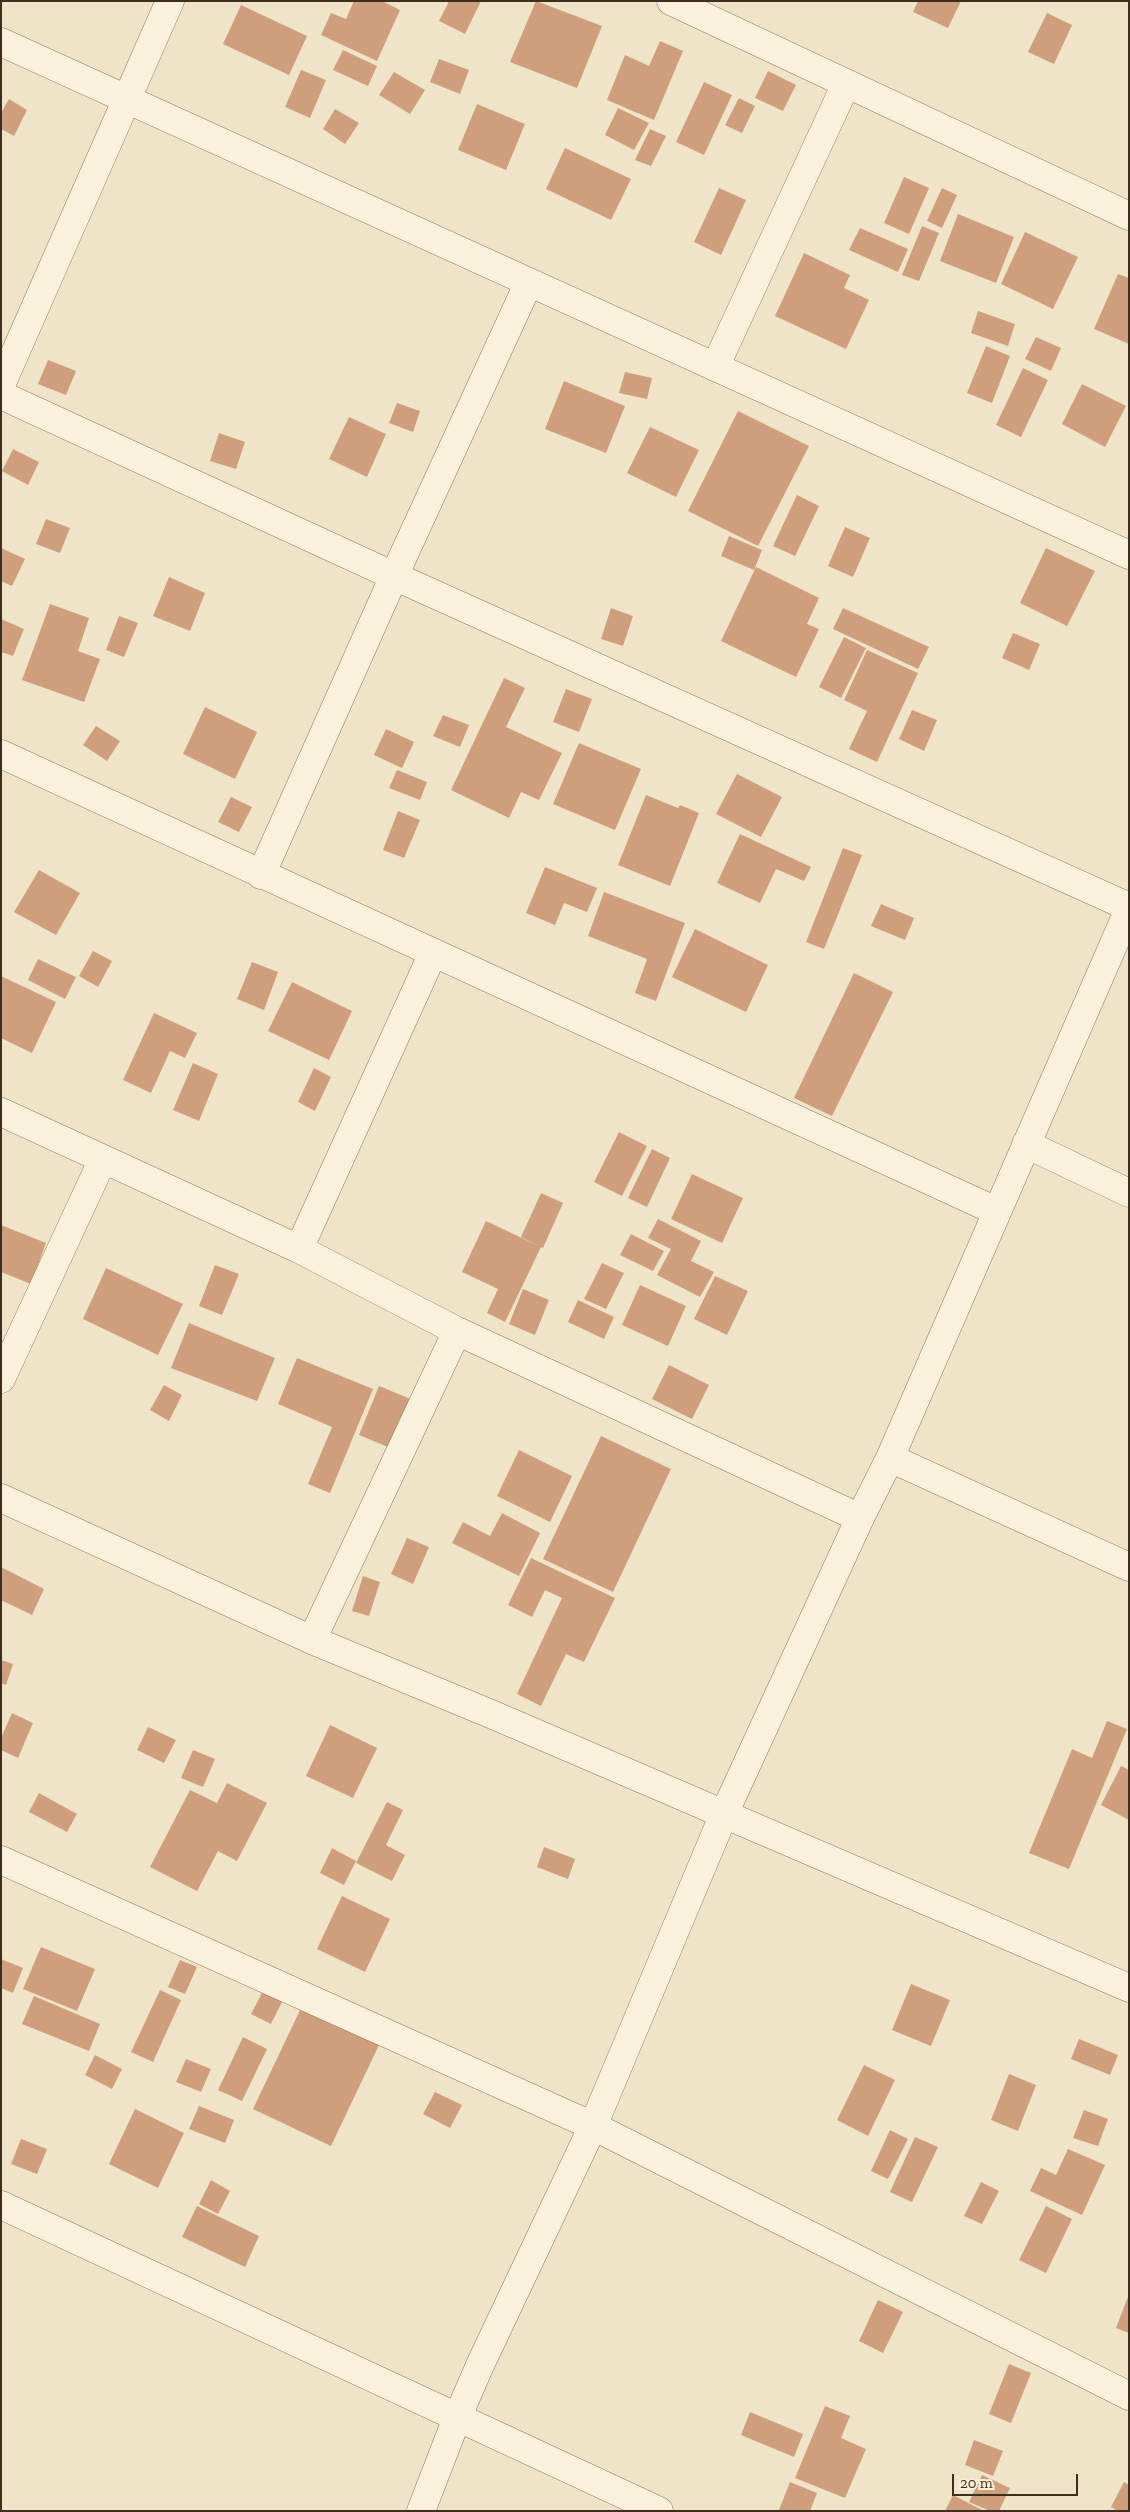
<!DOCTYPE html>
<style>
body{margin:0}
#map{position:relative;width:1130px;height:2512px;overflow:hidden;background:#f0e4c8;font-family:"Zilla Slab",serif}
canvas{display:block}
.frame{position:absolute;inset:0;border:2px solid #3d2e20;pointer-events:none}
.scale{position:absolute;left:952px;top:2474px;width:126px;height:22px;box-sizing:border-box;border:2px solid #3d2e20;border-top:0;padding-left:6px;font-size:15px;line-height:18px;white-space:nowrap;color:#3d2e20;-webkit-text-stroke:4px #f7eed8;paint-order:stroke}
</style>
<div id="map">
<canvas width="1130" height="2512"></canvas>
<div class="frame"></div>
<div class="scale">20 m</div>
</div>
<script>
const ctx = document.querySelector('canvas').getContext('2d');
ctx.lineJoin = 'round';
function fillPath(path, color) {
  ctx.fillStyle = color;
  ctx.fill(path, 'evenodd');
}
function toPath(rows) {
  const path = new Path2D();
  for (const r of rows) {
    path.moveTo(r[0], r[1]);
    for (let i = 2; i < r.length; i += 2) path.lineTo(r[i], r[i + 1]);
  }
  return path;
}
function strokePath(path, color, width, dash) {
  ctx.strokeStyle = color;
  ctx.lineWidth = width;
  ctx.lineCap = dash ? 'butt' : 'round';
  ctx.setLineDash(dash || []);
  ctx.stroke(path);
}
fillPath(toPath([
 [354,1,382,1,400,10,377,61,321,35,331,13,346,19],
 [449,1,481,1,465,34,439,21],
 [536,1,602,26,577,88,510,62],
 [918,1,961,1,948,28,913,12],
 [241,5,307,36,289,75,223,44],
 [1047,13,1072,25,1054,64,1028,52],
 [660,41,683,51,654,120,607,100,625,55,649,66],
 [343,50,377,66,368,86,333,70],
 [439,59,469,70,460,94,430,82],
 [301,70,326,80,310,118,285,107],
 [768,71,796,85,783,111,755,98],
 [394,72,425,90,410,114,379,95],
 [704,82,732,95,704,155,676,142],
 [739,98,755,106,742,133,725,125],
 [9,99,27,110,14,136,1,129,1,113],
 [477,104,525,124,506,170,458,150],
 [618,108,649,123,634,150,605,135],
 [335,109,359,123,345,144,323,129],
 [650,129,666,136,651,166,635,160],
 [565,148,631,179,611,220,546,189],
 [904,177,929,188,909,234,884,223],
 [719,188,746,200,721,255,694,242],
 [942,188,957,195,942,228,927,221],
 [958,214,1014,237,996,283,940,261],
 [922,226,939,233,919,281,902,275],
 [860,228,908,249,898,272,849,250],
 [1025,232,1078,257,1053,309,1001,284],
 [804,253,850,275,844,288,869,300,846,349,775,316],
 [1118,274,1129,278,1129,344,1094,329],
 [978,311,1015,324,1008,346,971,333],
 [1036,337,1061,348,1051,371,1025,359],
 [986,346,1010,356,992,403,967,393],
 [48,360,76,371,66,395,38,384],
 [1023,368,1048,380,1021,437,996,425],
 [625,372,652,378,647,399,619,393],
 [564,381,625,406,606,453,545,429],
 [1082,384,1126,406,1105,447,1062,424],
 [397,403,420,411,413,432,389,423],
 [738,411,809,446,758,546,688,511],
 [349,417,386,434,367,477,329,459],
 [650,427,699,450,676,497,627,473],
 [219,433,245,442,236,469,210,461],
 [13,449,39,462,28,485,2,471],
 [797,495,819,506,795,556,773,546],
 [46,519,70,528,60,553,36,544],
 [845,527,870,538,853,577,828,566],
 [729,536,762,550,754,570,721,556],
 [1,548,25,559,12,586,1,581],
 [1046,548,1095,571,1067,626,1020,603],
 [756,567,819,598,807,624,819,629,796,677,721,641],
 [169,577,205,593,190,631,153,616],
 [50,604,89,618,78,651,100,659,84,702,22,680],
 [611,608,633,616,623,646,601,639],
 [843,608,929,647,918,669,833,629],
 [119,616,138,623,124,657,106,650],
 [1,619,24,629,13,656,1,652],
 [1013,633,1040,644,1029,670,1002,658],
 [844,637,866,648,841,698,819,687],
 [867,650,918,673,877,762,849,749,867,711,844,700],
 [504,678,525,688,506,727,562,753,539,800,521,792,509,818,451,790],
 [566,689,592,699,579,732,553,722],
 [205,707,257,732,235,779,183,754],
 [912,710,937,720,924,751,899,739],
 [443,715,469,725,460,747,433,736],
 [96,726,120,741,107,761,83,745],
 [386,729,414,742,402,768,374,755],
 [579,743,641,769,615,830,553,804],
 [397,770,427,782,420,800,389,788],
 [737,774,782,797,761,837,716,814],
 [646,795,678,808,680,805,699,813,670,886,618,865],
 [231,797,252,807,239,832,218,822],
 [398,811,420,820,404,858,383,850],
 [740,834,811,867,804,881,776,869,760,903,717,883],
 [843,848,862,855,824,949,806,942],
 [545,867,597,888,587,912,564,903,555,925,526,913],
 [39,870,80,893,56,935,14,912],
 [604,892,685,923,656,1001,635,993,647,959,588,936],
 [881,904,914,918,905,940,871,926],
 [695,929,768,965,746,1012,672,977],
 [93,951,112,961,98,987,79,976],
 [38,959,76,977,65,999,28,980],
 [252,962,278,972,264,1010,237,999],
 [854,973,893,992,832,1116,794,1098],
 [1,976,56,1002,32,1053,1,1038],
 [292,982,352,1011,329,1060,268,1031],
 [154,1013,197,1033,185,1058,170,1051,151,1093,123,1080],
 [193,1063,218,1074,199,1121,173,1110],
 [314,1068,331,1077,315,1111,298,1102],
 [619,1132,647,1146,622,1196,594,1182],
 [652,1149,670,1158,647,1207,628,1198],
 [692,1174,743,1198,722,1243,671,1219],
 [541,1193,563,1203,543,1248,521,1237],
 [658,1219,701,1241,691,1261,714,1272,700,1297,657,1275,671,1249,648,1238],
 [486,1221,541,1247,505,1322,487,1313,498,1289,462,1272],
 [1,1225,46,1243,31,1284,1,1272],
 [631,1234,664,1251,653,1271,620,1255],
 [602,1263,624,1273,606,1309,584,1299],
 [215,1265,239,1274,222,1315,199,1306],
 [106,1268,183,1304,158,1355,83,1319],
 [715,1276,748,1291,727,1335,694,1319],
 [640,1285,686,1306,668,1346,622,1325],
 [523,1289,549,1300,535,1335,509,1324],
 [578,1300,614,1317,604,1339,568,1322],
 [189,1323,275,1358,257,1401,171,1368],
 [297,1358,373,1389,330,1493,308,1484,332,1427,278,1404],
 [669,1365,709,1385,692,1419,652,1399],
 [164,1385,182,1395,169,1421,150,1410],
 [379,1386,430,1407,410,1456,359,1435],
 [601,1436,671,1469,613,1592,543,1559],
 [519,1450,572,1476,550,1522,497,1496],
 [502,1513,540,1533,519,1576,452,1543,463,1522,490,1536],
 [407,1538,429,1547,413,1584,391,1574],
 [531,1558,615,1598,584,1662,566,1654,541,1706,517,1694,562,1598,545,1590,532,1617,508,1605],
 [1,1567,44,1589,32,1615,1,1600],
 [363,1576,380,1582,369,1616,352,1611],
 [1,1660,13,1664,6,1685,1,1683],
 [12,1713,33,1723,18,1758,1,1750,1,1738],
 [1107,1721,1127,1729,1069,1869,1029,1853,1072,1749,1092,1758],
 [330,1725,377,1748,353,1798,306,1776],
 [148,1727,176,1740,164,1763,137,1750],
 [193,1750,215,1759,203,1787,181,1778],
 [1121,1766,1129,1770,1129,1820,1101,1805],
 [227,1783,267,1803,237,1861,218,1851,197,1891,150,1867,190,1790,217,1803],
 [39,1793,77,1814,67,1832,29,1812],
 [387,1802,403,1810,386,1845,405,1855,392,1881,356,1863],
 [544,1847,575,1859,568,1879,537,1867],
 [332,1848,356,1861,344,1885,320,1873],
 [342,1896,390,1919,365,1972,317,1949],
 [41,1947,95,1969,77,2011,23,1989],
 [1,1959,23,1968,13,1993,1,1988],
 [180,1960,197,1967,185,1994,168,1987],
 [911,1984,950,2000,931,2046,892,2030],
 [160,1990,181,2000,153,2062,131,2052],
 [263,1991,283,2000,271,2024,251,2014],
 [34,1996,100,2024,89,2051,22,2024],
 [301,2008,379,2045,331,2146,253,2109],
 [243,2037,267,2049,242,2101,218,2090],
 [1079,2039,1118,2055,1110,2075,1071,2059],
 [95,2055,122,2069,112,2089,85,2075],
 [186,2059,211,2069,201,2092,176,2082],
 [864,2065,895,2080,868,2136,837,2120],
 [1009,2074,1036,2085,1018,2131,991,2120],
 [435,2092,462,2105,450,2128,423,2114],
 [199,2106,234,2120,225,2143,189,2129],
 [135,2109,184,2133,158,2188,109,2164],
 [1084,2110,1108,2119,1098,2146,1073,2138],
 [890,2130,908,2139,888,2179,871,2171],
 [915,2137,938,2147,912,2202,890,2192],
 [21,2139,47,2149,37,2174,11,2164],
 [1068,2149,1105,2165,1082,2215,1030,2191,1041,2168,1056,2175],
 [211,2180,230,2191,218,2214,199,2204],
 [981,2182,999,2191,982,2224,964,2216],
 [197,2206,259,2236,245,2267,182,2237],
 [1046,2206,1072,2219,1046,2273,1019,2260],
 [1129,2294,1129,2333,1116,2328],
 [878,2300,903,2312,883,2353,859,2341],
 [1009,2364,1031,2373,1011,2423,989,2414],
 [825,2406,850,2416,841,2438,866,2449,845,2498,795,2478],
 [750,2412,803,2434,794,2457,741,2435],
 [974,2440,1003,2451,993,2476,965,2465],
 [982,2475,1010,2488,999,2511,990,2511,969,2502],
 [790,2482,817,2493,810,2511,779,2510],
 [1124,2482,1129,2485,1129,2511,1118,2511,1111,2507],
 [953,2495,984,2511,945,2511]
]), '#cf9f7d');
const minor = toPath([
 [671,1,1129,216],
 [1,42,1129,555],
 [715,367,846,84],
 [1,385,170,1],
 [1,395,394,576,1129,907],
 [1,754,996,1211],
 [261,875,394,576,529,282],
 [1,1112,299,1249,457,1331,860,1518],
 [1026,1144,1129,1193],
 [299,1249,433,953],
 [1,1379,103,1159],
 [890,1458,1129,1567],
 [1,1498,312,1640,491,1714,1129,1988],
 [312,1640,457,1331],
 [1,1860,593,2126,1129,2396],
 [1,2205,659,2511],
 [421,2511,457,2418,481,2363,593,2126,724,1814,860,1518,890,1458,1129,909]
]);
strokePath(minor, '#8d765c', 29);
strokePath(minor, '#faf1dc', 28);
</script>
